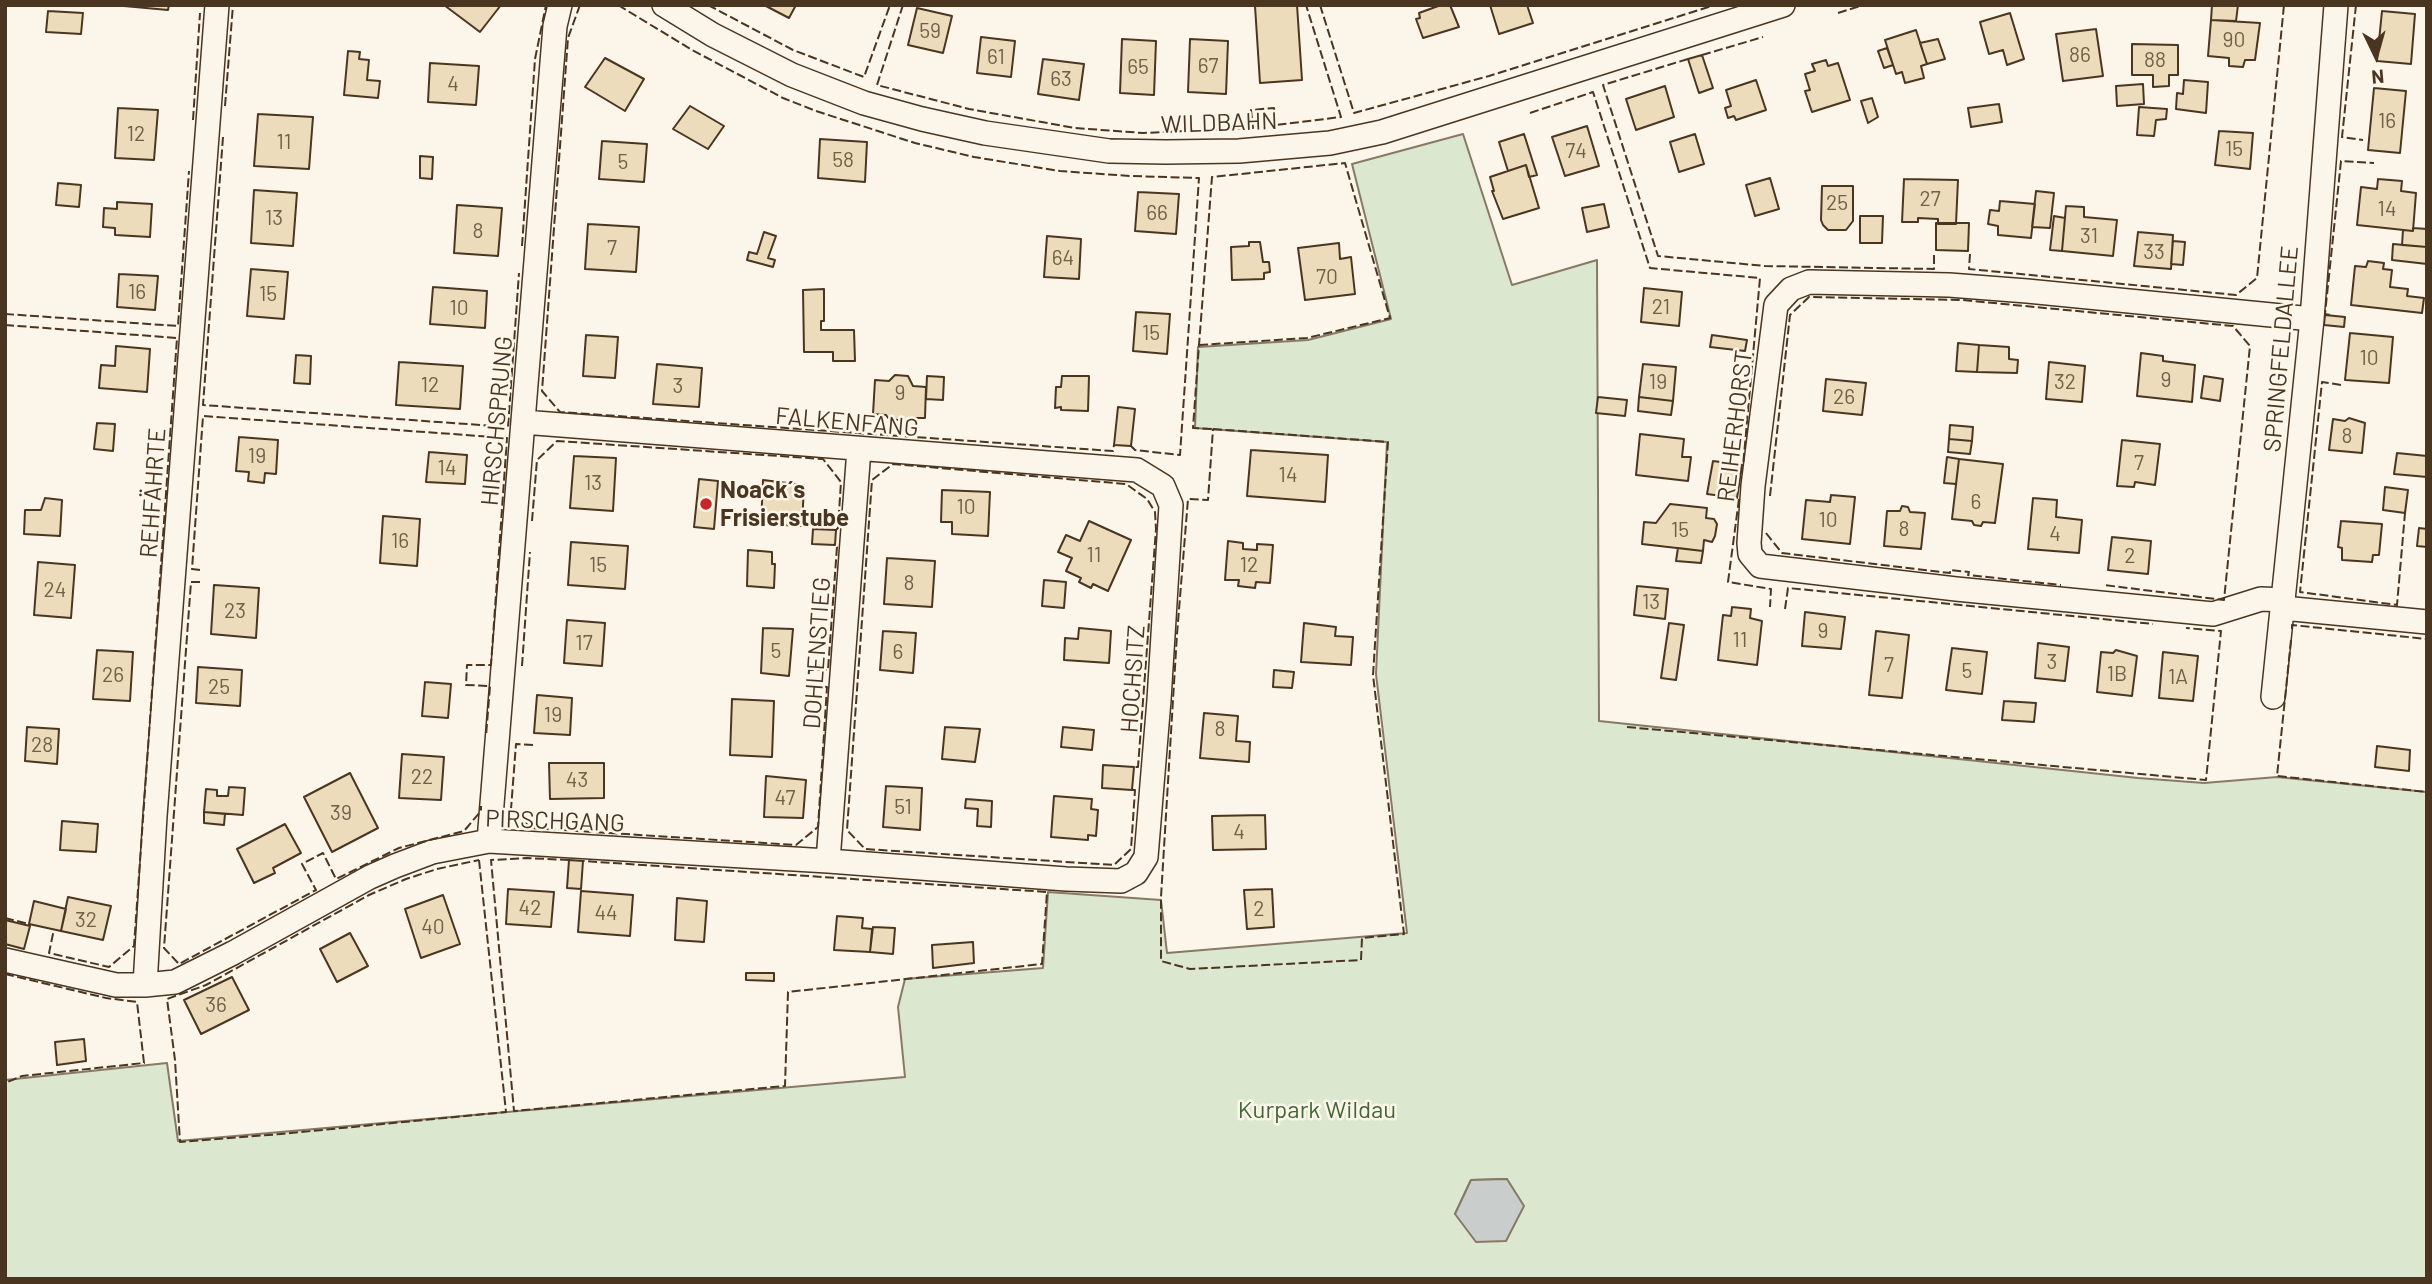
<!DOCTYPE html>
<meta charset="utf-8">
<style>
body{margin:0}
#map{position:relative;width:2432px;height:1284px;overflow:hidden;background:#fbf6e9;font-family:Barlow,sans-serif}
canvas{display:block}
.frame{position:absolute;inset:0;border:7px solid #4a3520;pointer-events:none}
.north{position:absolute;left:2341px;top:21px;width:70px;height:70px;-webkit-text-stroke:5px #fbf6e9;paint-order:stroke;rotate:175deg;font-size:19px;font-weight:700;line-height:28px;text-align:center;color:#4a3520}
.north::after{content:'';display:block;margin:auto;width:24px;height:32px;background:#4a3520;clip-path:polygon(50% 0,100% 100%,50% 72%,0 100%)}
</style>
<div id="map">
<canvas width="2432" height="1284"></canvas>
<div class="frame"></div>
<div class="north">N</div>
</div>
<script>
const ctx = document.querySelector('canvas').getContext('2d');
ctx.lineJoin = 'round';
function fillPath(path, color) {
  ctx.fillStyle = color;
  ctx.fill(path, 'evenodd');
}
function toPath(rows) {
  const path = new Path2D();
  for (const r of rows) {
    path.moveTo(r[0], r[1]);
    for (let i = 2; i < r.length; i += 2) path.lineTo(r[i], r[i + 1]);
  }
  return path;
}
function strokePath(path, color, width, dash) {
  ctx.strokeStyle = color;
  ctx.lineWidth = width;
  ctx.lineCap = dash ? 'butt' : 'round';
  ctx.setLineDash(dash || []);
  ctx.stroke(path);
}
function write(font, color, halo, rows, align = 'center') {
  ctx.font = font + ' Barlow,sans-serif';
  ctx.lineWidth = 5;
  ctx.setLineDash([]);
  ctx.textBaseline = 'middle';
  ctx.strokeStyle = halo;
  ctx.fillStyle = color;
  for (const [text, x, y, turn = 0] of rows) {
    ctx.save();
    ctx.translate(x, y);
    ctx.rotate((+turn || 0) * Math.PI / 180);
    ctx.textAlign = isNaN(turn) ? turn : align;
    if (halo) ctx.strokeText(text, 0, 0);
    ctx.fillText(text, 0, 0);
    ctx.restore();
  }
}
const green = toPath([
 [1463,134,1512,285,1597,260,1599,721,2138,778,2204,783,2277,777,2427,792,2427,1279,5,1279,5,1080,167,1063,178,1141,905,1077,898,1007,905,979,1043,968,1048,892,1161,900,1167,953,1407,933,1376,674,1387,442,1195,428,1198,347,1308,340,1391,319,1352,164,1463,134],
 [1507,1179,1455,1214,1471,1180,1507,1179]
]);
fillPath(green, '#dce7d0');
strokePath(green, '#887966', 2);
const water = toPath([
 [1507,1179,1524,1206,1506,1241,1476,1242,1455,1214,1471,1180,1507,1179]
]);
fillPath(water, '#c9cecd');
strokePath(water, '#887966', 2);
const building = toPath([
 [113,5,169,5,168,10,113,5],
 [444,5,501,5,480,32,444,5],
 [764,5,796,5,789,18,764,5],
 [1297,5,1302,80,1260,83,1255,6,1297,5],
 [1441,5,1450,5,1459,27,1423,38,1416,19,1420,18,1419,13,1441,5],
 [1490,5,1527,5,1533,23,1499,34,1490,5],
 [2212,5,2238,5,2236,21,2211,20,2212,5],
 [917,8,952,16,943,53,908,45,917,8],
 [48,11,83,13,81,34,46,32,48,11],
 [2382,11,2415,14,2411,64,2377,61,2382,11],
 [2010,13,2024,59,2007,65,2003,50,1989,54,1980,22,2010,13],
 [2211,20,2260,23,2255,60,2245,60,2243,67,2229,66,2229,58,2208,56,2211,20],
 [2096,29,2103,76,2063,81,2056,34,2096,29],
 [1916,30,1927,64,1921,66,1924,78,1905,83,1902,72,1896,74,1885,40,1916,30],
 [981,37,1015,41,1011,77,977,73,981,37],
 [1122,39,1156,41,1154,95,1120,93,1122,39],
 [1190,39,1228,41,1226,94,1188,92,1190,39],
 [1938,39,1945,59,1927,64,1920,43,1938,39],
 [2132,44,2178,45,2178,75,2169,75,2169,86,2153,87,2153,75,2132,75,2132,44],
 [1887,48,1893,65,1884,68,1878,51,1887,48],
 [348,51,360,52,359,59,369,60,367,80,380,81,378,98,344,95,348,51],
 [1702,55,1713,88,1699,93,1688,59,1702,55],
 [605,58,644,79,625,111,585,87,605,58],
 [1043,59,1084,64,1079,100,1038,94,1043,59],
 [1826,60,1828,66,1838,63,1850,100,1812,112,1805,91,1810,90,1805,74,1815,71,1812,64,1826,60],
 [430,63,479,66,476,105,428,102,430,63],
 [1756,80,1766,110,1736,120,1734,116,1728,118,1725,108,1731,106,1726,90,1756,80],
 [2184,80,2208,82,2206,113,2176,109,2177,93,2183,94,2184,80],
 [2143,84,2144,104,2117,106,2116,86,2143,84],
 [1665,86,1674,117,1636,130,1626,99,1665,86],
 [2374,88,2406,91,2400,153,2368,150,2374,88],
 [1872,98,1878,117,1868,123,1861,101,1872,98],
 [1999,104,2002,122,1971,127,1968,108,1999,104],
 [690,106,724,126,708,149,673,129,690,106],
 [2139,107,2167,109,2166,119,2156,120,2154,136,2137,135,2139,107],
 [118,108,158,110,154,160,115,158,118,108],
 [258,114,313,117,309,169,254,166,258,114],
 [1587,126,1599,166,1565,176,1552,137,1587,126],
 [2219,131,2253,133,2250,169,2215,165,2219,131],
 [1524,134,1537,175,1529,177,1526,165,1508,171,1499,142,1524,134],
 [1695,134,1704,164,1679,172,1670,142,1695,134],
 [820,139,867,142,865,182,818,178,820,139],
 [602,141,647,144,644,182,599,179,602,141],
 [420,156,433,157,432,179,420,178,420,156],
 [1526,165,1539,208,1503,219,1492,191,1494,191,1490,177,1526,165],
 [1770,178,1779,209,1755,216,1746,185,1770,178],
 [1904,179,1958,180,1956,224,1938,224,1938,219,1918,218,1918,222,1902,222,1904,179],
 [2378,179,2402,181,2401,191,2416,193,2413,231,2357,225,2361,187,2377,189,2378,179],
 [58,183,81,185,79,207,56,205,58,183],
 [1822,186,1853,186,1853,221,1846,230,1828,230,1823,225,1821,220,1822,186],
 [254,190,297,193,293,246,251,243,254,190],
 [2036,191,2054,193,2050,228,2032,227,2036,191],
 [1138,192,1179,194,1176,234,1135,231,1138,192],
 [2000,201,2035,204,2031,238,1998,235,1998,226,1988,224,1990,210,1999,211,2000,201],
 [117,202,152,204,150,237,115,235,115,228,103,227,104,208,117,209,117,202],
 [1604,204,1609,227,1587,232,1582,208,1604,204],
 [457,205,502,208,498,256,454,253,457,205],
 [2066,206,2084,207,2084,217,2117,220,2113,256,2062,251,2066,206],
 [1860,216,1883,216,1882,243,1860,243,1860,216],
 [2054,216,2065,218,2062,251,2050,250,2054,216],
 [1936,223,1969,223,1968,251,1936,250,1936,223],
 [588,224,639,227,636,272,585,269,588,224],
 [2413,228,2427,229,2427,247,2402,245,2403,230,2413,231,2413,228],
 [764,232,776,236,768,258,775,260,773,267,747,260,749,252,757,254,764,232],
 [2138,232,2173,235,2171,269,2134,266,2138,232],
 [1047,236,1081,239,1079,279,1044,277,1047,236],
 [2173,241,2185,242,2183,265,2171,264,2173,241],
 [1249,242,1260,242,1263,262,1269,262,1270,272,1264,273,1264,279,1232,280,1231,247,1249,246,1249,242],
 [1339,243,1340,259,1351,257,1355,294,1305,300,1298,248,1339,243],
 [2393,244,2427,247,2427,264,2392,260,2393,244],
 [2368,261,2384,263,2383,269,2392,270,2390,287,2408,289,2407,296,2424,298,2422,313,2351,305,2355,266,2366,267,2368,261],
 [251,269,288,272,284,319,247,316,251,269],
 [119,274,158,276,155,310,117,307,119,274],
 [433,287,487,291,485,328,430,324,433,287],
 [1644,288,1682,292,1679,326,1641,322,1644,288],
 [824,289,824,321,821,321,821,330,854,330,855,361,833,361,833,352,804,352,803,290,824,289],
 [1136,312,1170,314,1167,354,1133,351,1136,312],
 [2325,315,2345,317,2344,327,2324,325,2325,315],
 [2350,333,2393,337,2389,383,2345,380,2350,333],
 [586,335,618,337,615,378,583,376,586,335],
 [1712,335,1747,340,1745,351,1710,347,1712,335],
 [1958,343,1979,345,1977,372,1956,371,1958,343],
 [1979,345,2009,347,2009,359,2018,360,2017,373,1977,372,1979,345],
 [116,346,150,349,147,392,99,388,101,365,115,366,116,346],
 [2141,353,2163,356,2163,361,2195,365,2192,402,2137,396,2141,353],
 [296,355,311,356,310,384,294,383,296,355],
 [399,362,463,366,460,409,396,405,399,362],
 [2049,362,2085,366,2082,402,2046,399,2049,362],
 [657,364,702,368,699,407,653,404,657,364],
 [1643,364,1676,367,1673,401,1639,397,1643,364],
 [895,375,908,376,913,386,926,387,925,418,911,418,907,421,889,419,886,415,873,414,875,380,889,381,895,375],
 [927,376,944,377,943,400,926,399,927,376],
 [1062,376,1089,376,1088,411,1061,410,1061,407,1055,408,1056,387,1061,387,1062,376],
 [2204,376,2223,379,2220,401,2201,398,2204,376],
 [1826,379,1866,383,1862,415,1823,411,1826,379],
 [1598,397,1627,400,1625,416,1596,413,1598,397],
 [1639,397,1673,401,1671,415,1638,411,1639,397],
 [1118,407,1135,409,1131,446,1114,445,1118,407],
 [2349,418,2365,423,2362,453,2329,450,2333,419,2345,421,2349,418],
 [97,423,115,424,113,451,94,449,97,423],
 [1950,425,1973,427,1972,441,1949,439,1950,425],
 [1640,434,1684,439,1682,457,1691,457,1688,481,1636,475,1640,434],
 [239,437,278,440,276,474,265,473,264,483,248,481,249,472,236,471,239,437],
 [1949,439,1972,441,1970,454,1948,452,1949,439],
 [2122,440,2160,444,2155,485,2135,482,2134,487,2117,486,2122,440],
 [1251,450,1328,455,1325,502,1247,496,1251,450],
 [429,452,467,455,465,484,426,482,429,452],
 [2397,453,2427,456,2427,477,2394,474,2397,453],
 [574,456,616,458,613,511,570,508,574,456],
 [1947,457,1959,459,1956,484,1944,483,1947,457],
 [1959,459,2003,464,1995,523,1983,522,1981,526,1974,525,1972,521,1952,519,1959,459],
 [1713,461,1742,465,1737,498,1707,494,1713,461],
 [699,479,718,481,714,529,694,527,699,479],
 [763,480,804,485,802,526,761,524,763,480],
 [2385,487,2408,490,2405,513,2383,510,2385,487],
 [942,490,990,492,988,536,952,534,952,522,941,522,942,490],
 [1831,495,1855,497,1850,544,1802,539,1806,500,1830,502,1831,495],
 [45,498,62,500,60,536,24,534,25,510,41,510,45,498],
 [2033,498,2057,500,2056,517,2082,520,2079,553,2028,549,2033,498],
 [1670,504,1707,508,1706,518,1714,519,1717,524,1715,536,1712,542,1704,540,1703,551,1642,544,1644,522,1656,523,1670,504],
 [1902,506,1908,507,1910,512,1925,513,1921,549,1884,546,1887,511,1900,511,1902,506],
 [383,516,420,519,417,566,380,563,383,516],
 [1089,521,1131,540,1108,591,1093,584,1091,588,1079,582,1081,578,1066,571,1072,558,1058,552,1066,535,1080,541,1089,521],
 [2341,521,2382,524,2379,555,2373,555,2372,562,2342,560,2342,548,2338,547,2341,521],
 [2419,528,2427,529,2427,547,2417,546,2419,528],
 [813,529,836,530,835,545,812,544,813,529],
 [2112,537,2151,541,2148,574,2108,570,2112,537],
 [1228,541,1243,543,1243,549,1257,550,1257,544,1273,545,1270,583,1256,582,1255,588,1238,586,1239,580,1225,580,1228,541],
 [571,542,628,546,625,589,568,585,571,542],
 [1678,548,1703,551,1701,563,1676,561,1678,548],
 [748,550,772,552,772,564,775,564,774,588,747,586,748,550],
 [887,558,935,561,932,607,884,604,887,558],
 [38,562,75,565,71,618,34,615,38,562],
 [1044,580,1066,582,1064,608,1042,606,1044,580],
 [214,585,259,588,256,638,211,634,214,585],
 [1637,586,1668,589,1665,619,1634,615,1637,586],
 [1732,607,1751,609,1750,618,1762,621,1757,665,1718,660,1723,615,1731,616,1732,607],
 [1805,612,1845,617,1841,649,1802,646,1805,612],
 [567,620,605,623,602,666,564,663,567,620],
 [1304,623,1336,627,1335,636,1353,637,1351,665,1301,662,1304,623],
 [1669,623,1684,625,1676,680,1661,678,1669,623],
 [763,628,793,629,789,676,761,673,763,628],
 [1079,628,1111,631,1109,663,1064,660,1065,638,1078,639,1079,628],
 [883,631,916,633,913,673,880,670,883,631],
 [1876,631,1909,635,1902,698,1869,695,1876,631],
 [2038,643,2069,647,2065,681,2035,678,2038,643],
 [1952,648,1987,652,1982,694,1946,690,1952,648],
 [97,650,133,652,130,701,93,699,97,650],
 [2116,650,2137,656,2132,696,2097,692,2101,652,2113,653,2116,650],
 [2163,652,2198,656,2193,701,2159,698,2163,652],
 [198,667,242,670,240,706,196,703,198,667],
 [1274,670,1294,672,1292,688,1273,687,1274,670],
 [425,682,451,684,448,718,422,716,425,682],
 [537,695,572,698,570,735,534,733,537,695],
 [732,699,774,701,772,757,730,755,732,699],
 [2004,701,2036,703,2034,722,2002,720,2004,701],
 [1204,713,1238,716,1236,741,1250,742,1249,762,1200,758,1204,713],
 [27,727,59,729,57,764,25,761,27,727],
 [945,727,980,729,975,762,942,759,945,727],
 [1063,727,1094,730,1092,750,1061,747,1063,727],
 [2377,746,2410,750,2409,771,2375,767,2377,746],
 [402,754,444,757,441,800,399,798,402,754],
 [549,763,604,763,604,798,550,799,549,763],
 [1103,765,1134,767,1132,790,1102,788,1103,765],
 [350,773,378,828,332,852,304,797,350,773],
 [766,776,806,780,803,818,764,817,766,776],
 [886,786,922,788,920,830,883,827,886,786],
 [229,787,245,788,243,815,204,812,206,789,217,790,217,796,228,796,229,787],
 [1054,796,1092,799,1091,809,1098,810,1096,836,1088,835,1088,840,1051,837,1054,796],
 [966,799,992,801,991,827,977,826,978,809,965,808,966,799],
 [204,812,225,814,224,825,204,823,204,812],
 [1265,815,1266,849,1213,850,1212,816,1265,815],
 [62,821,98,824,96,852,60,850,62,821],
 [285,824,301,853,273,868,275,873,254,883,237,849,285,824],
 [569,860,583,861,581,889,567,888,569,860],
 [508,889,554,892,551,927,506,924,508,889],
 [1272,889,1274,927,1247,929,1244,890,1272,889],
 [581,891,633,895,630,936,578,932,581,891],
 [443,895,460,944,421,958,405,909,443,895],
 [68,897,111,906,103,940,61,931,68,897],
 [677,898,707,901,704,942,675,940,677,898],
 [34,901,66,909,61,931,29,924,34,901],
 [837,916,863,918,862,928,872,929,870,952,834,950,837,916],
 [5,920,30,926,24,949,5,944,5,920],
 [873,927,895,928,893,954,870,952,873,927],
 [350,933,368,966,337,982,320,949,350,933],
 [973,942,974,963,933,968,932,945,973,942],
 [746,973,774,973,774,981,746,980,746,973],
 [232,977,249,1010,201,1034,184,1000,232,977],
 [84,1039,86,1061,57,1065,55,1042,84,1039]
]);
fillPath(building, '#ecdcbc');
strokePath(building, '#4a3520', 2);
const minor = toPath([
 [664,5,713,35,792,75,864,103,922,119,985,133,1109,151,1166,152,1239,151,1330,143,1382,132,1783,5],
 [2284,600,2261,599,2213,614,1956,589,1760,566,1750,554,1749,543,1753,486,1776,305,1791,289,1809,282,1949,285,2027,291,2312,319],
 [2283,608,2427,622],
 [2273,697,2312,319,2336,5],
 [489,841,555,26,560,5],
 [828,861,859,449],
 [5,960,116,985,145,985,175,982,233,953,370,877,395,866,432,852,489,841,828,861,1066,879,1121,881,1136,873,1146,857,1159,700,1171,505,1163,486,1137,470,523,422],
 [145,985,155,816,217,5]
]);
strokePath(minor, '#4a3520', 26);
strokePath(minor, '#fbf6e9', 23);
strokePath(toPath([
 [580,5,568,38,542,391,560,412,1113,451,1114,445],
 [618,5,692,50,783,98,816,111,915,143,974,157,1060,171,1131,176,1199,178,1180,455,1135,450,1131,446],
 [708,5,793,50,864,77,890,5],
 [903,5,877,85,969,109,1075,128,1143,133,1253,128,1251,110,1274,108,1276,125,1341,117,1306,5],
 [1320,5,1354,113,1489,76,1715,5],
 [2356,5,2342,137,2363,140],
 [1838,13,1863,5],
 [1702,55,1763,37],
 [1688,59,1603,85,1658,256,1765,266,1934,269,1934,253],
 [225,106,233,5],
 [1530,113,1593,92,1650,268,1760,278,1743,466],
 [193,120,200,13],
 [223,137,203,405,508,427,519,273],
 [522,246,535,59,546,5],
 [1970,254,1969,269,2236,295,2257,278,2284,5],
 [5,314,178,326,189,171],
 [2330,315,2325,314,2341,161,2374,163],
 [5,325,177,338,134,946,109,967,49,953,54,929],
 [1199,345,1307,338,1390,318,1345,163,1212,177,1199,345,1193,428,1213,429],
 [2341,385,2322,382,2300,592,2397,605,2405,513],
 [1213,429,1388,442,1373,675,1404,934,1362,938,1361,960,1190,969,1161,961,1161,897,1177,634,1188,499,1208,500,1213,429],
 [1770,496,1790,315,1809,297,1962,300,2233,326,2250,346,2224,600,2104,585],
 [1739,499,1728,582,1771,589,1770,607],
 [532,521,537,460,557,441,823,459,841,482,838,528,836,530],
 [1766,533,1782,553,1950,573,1950,570,1969,572,1968,575,2061,585],
 [200,570,192,569,203,416,507,438,491,665,467,665,466,685,490,686,486,736],
 [200,582,191,582,164,948,179,964,316,890,302,864,323,853,336,879,399,848,464,831,481,811,481,806],
 [1785,609,1788,588,2153,624],
 [2292,629,2292,625,2427,639],
 [2291,640,2277,776,2427,792],
 [522,666,530,552],
 [1627,727,2206,780,2221,631,2186,628],
 [533,745,516,744,511,809,531,828,796,845,818,827,827,687,808,686,809,670,828,670,837,547,835,545],
 [1132,790,1135,790,1131,849,1114,865,865,849,847,830,872,480,893,464,1126,484,1147,499,1155,512,1156,529,1138,767,1134,767],
 [479,860,506,1112,281,1134,180,1142,175,1060,167,999,206,985,369,895,406,879,437,869,479,860],
 [569,860,527,858,491,860,514,1111,785,1086,788,992,1042,964,1047,892,583,861],
 [5,918,29,924],
 [5,974,106,998,137,1002,144,1063,22,1076,5,1083]
]), '#4a3520', 2, [9, 3.5]);
for (const [x, y, r, color] of [
 [706,504,7,"#c62828"]
]) {
  const dot = new Path2D();
  dot.arc(x, y, r, 0, 2 * Math.PI);
  ctx.fillStyle = color;
  ctx.fill(dot);
  strokePath(dot, '#fbf6e9', 2.5);
}
write('21px', '#725f47', null, [
 ["59",930,31],
 ["90",2234,40],
 ["86",2080,55],
 ["61",996,57],
 ["88",2155,60],
 ["67",1208,66],
 ["65",1138,67],
 ["63",1061,79],
 ["4",453,84],
 ["16",2387,121],
 ["12",136,134],
 ["11",284,142],
 ["15",2234,149],
 ["74",1576,151],
 ["58",843,160],
 ["5",623,162],
 ["27",1930,199],
 ["25",1837,203],
 ["14",2387,209],
 ["66",1157,213],
 ["13",274,218],
 ["8",478,231],
 ["31",2089,236],
 ["7",612,248],
 ["33",2154,252],
 ["64",1063,258],
 ["70",1327,277],
 ["16",137,292],
 ["15",268,294],
 ["21",1661,307],
 ["10",459,308],
 ["15",1151,333],
 ["10",2369,358],
 ["9",2166,380],
 ["19",1658,382],
 ["32",2065,382],
 ["12",430,385],
 ["3",678,386],
 ["9",900,393],
 ["26",1844,397],
 ["8",2347,436],
 ["19",257,456],
 ["7",2139,463],
 ["14",447,468],
 ["14",1288,475],
 ["13",593,483],
 ["6",1976,502],
 ["10",966,507],
 ["10",1828,520],
 ["8",1904,529],
 ["15",1680,530],
 ["4",2055,534],
 ["16",400,541],
 ["11",1094,555],
 ["2",2130,556],
 ["15",598,565],
 ["12",1249,565],
 ["8",909,583],
 ["24",55,590],
 ["13",1651,602],
 ["23",235,611],
 ["9",1823,631],
 ["11",1740,640],
 ["17",584,643],
 ["5",776,651],
 ["6",898,652],
 ["3",2052,662],
 ["7",1889,665],
 ["5",1967,671],
 ["1B",2117,674],
 ["26",113,675],
 ["1A",2178,677],
 ["25",219,687],
 ["19",553,715],
 ["8",1220,729],
 ["28",42,745],
 ["22",422,777],
 ["43",577,780],
 ["47",785,798],
 ["51",903,807],
 ["39",341,813],
 ["4",1239,832],
 ["42",530,908],
 ["2",1259,909],
 ["44",606,913],
 ["32",86,920],
 ["40",433,927],
 ["36",216,1005]
]);
write('24px', '#4a3520', '#fbf6e9', [
 ["WILDBAHN",1219,123,-2],
 ["SPRINGFELDALLEE",2281,349,-85],
 ["HIRSCHSPRUNG",497,421,-85],
 ["FALKENFANG",847,422,5],
 ["REIHERHORST",1735,426,-83],
 ["REHFÄHRTE",153,493,-86],
 ["DOHLENSTIEG",817,653,-86],
 ["HOCHSITZ",1133,679,-86],
 ["PIRSCHGANG",555,821,2]
]);
write('bold 24px', '#4a3520', '#fbf6e9', [
 ["Noack´s",720,490],
 ["Frisierstube",720,518]
], 'left');
write('24px', '#436837', '#fbf6e9', [
 ["Kurpark Wildau",1317,1110]
]);
</script>
